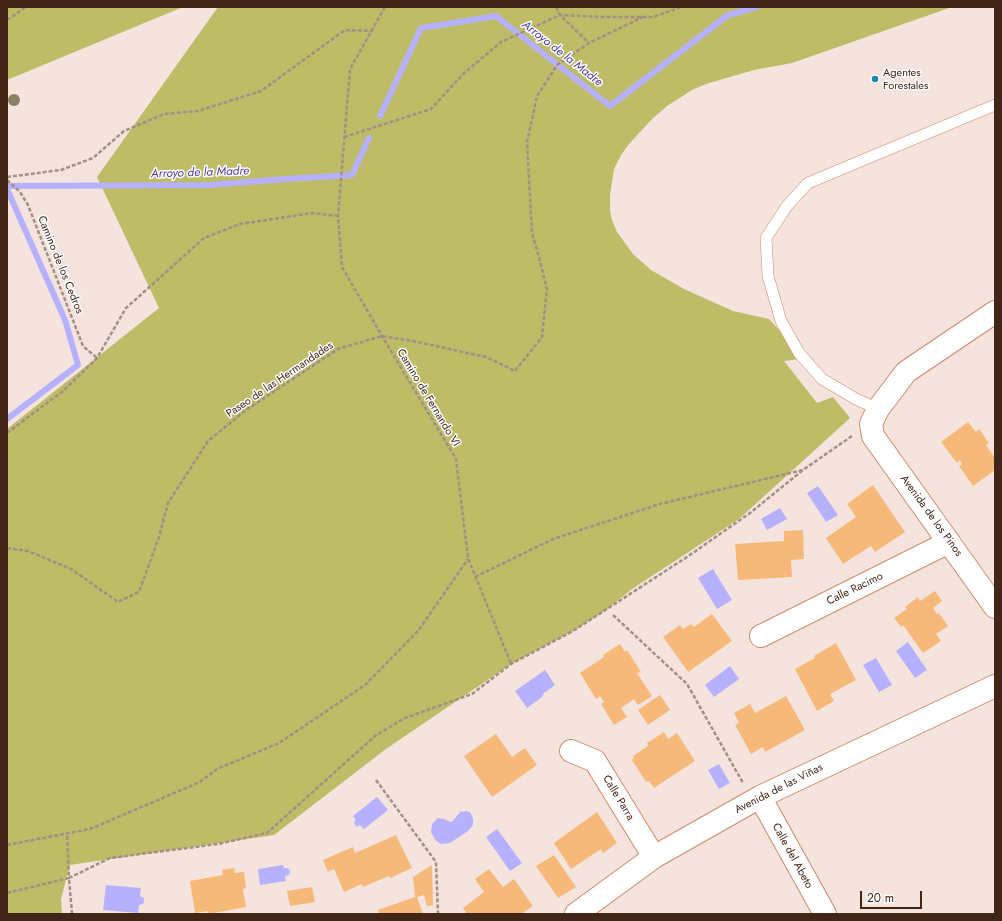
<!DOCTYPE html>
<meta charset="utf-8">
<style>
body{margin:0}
#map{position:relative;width:1002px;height:921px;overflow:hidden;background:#f4e4dd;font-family:Jost,sans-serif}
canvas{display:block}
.frame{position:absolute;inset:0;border:8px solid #412517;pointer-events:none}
.scale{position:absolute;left:860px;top:891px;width:62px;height:18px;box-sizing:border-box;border:2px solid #412517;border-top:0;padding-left:5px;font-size:12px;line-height:14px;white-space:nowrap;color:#412517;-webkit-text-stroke:3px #fff;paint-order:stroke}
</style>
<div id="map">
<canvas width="1002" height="921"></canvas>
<div class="frame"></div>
<div class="scale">20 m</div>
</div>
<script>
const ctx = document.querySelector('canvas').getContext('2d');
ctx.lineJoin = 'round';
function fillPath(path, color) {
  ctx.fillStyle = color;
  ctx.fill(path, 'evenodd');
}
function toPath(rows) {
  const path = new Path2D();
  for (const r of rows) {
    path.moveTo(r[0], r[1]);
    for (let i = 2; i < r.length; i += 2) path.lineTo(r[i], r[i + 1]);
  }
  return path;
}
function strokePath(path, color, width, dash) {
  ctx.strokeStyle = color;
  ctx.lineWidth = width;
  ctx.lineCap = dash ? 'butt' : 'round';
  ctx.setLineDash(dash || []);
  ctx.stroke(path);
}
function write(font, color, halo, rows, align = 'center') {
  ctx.font = font + ' Jost,sans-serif';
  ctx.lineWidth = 3;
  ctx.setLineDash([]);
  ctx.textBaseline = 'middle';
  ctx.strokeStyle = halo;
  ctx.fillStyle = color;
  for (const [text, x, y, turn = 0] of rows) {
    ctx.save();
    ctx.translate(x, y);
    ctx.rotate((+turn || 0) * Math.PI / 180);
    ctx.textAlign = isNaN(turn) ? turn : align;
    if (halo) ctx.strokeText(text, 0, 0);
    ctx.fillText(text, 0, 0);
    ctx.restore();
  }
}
fillPath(toPath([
 [7,7,183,7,7,80],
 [218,7,952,7,792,63,754,70,706,84,692,90,667,106,652,119,629,144,621,155,614,169,610,195,610,211,612,220,617,232,633,254,651,270,684,289,733,311,769,319,782,333,800,359,784,361,817,403,833,397,850,418,739,519,632,589,606,610,573,631,511,664,386,749,274,835,70,865,61,899,62,914,7,914,7,429,159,308,97,177]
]), '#bfbc67');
fillPath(toPath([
 [818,486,838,515,826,522,807,493],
 [780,508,787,519,767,530,761,519],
 [713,569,732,600,717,609,698,578],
 [908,642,927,670,915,678,896,651],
 [876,658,892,685,879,692,863,665],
 [730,666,739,679,714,697,705,685],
 [545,670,555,685,544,693,542,697,527,708,515,691],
 [719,764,730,783,719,789,708,770],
 [377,797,388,810,364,829,360,825,356,827,354,822,356,820,353,816],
 [465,811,470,812,473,818,473,825,468,831,450,843,441,844,435,840,431,832,432,824,438,818,444,819,450,822,453,821,460,812],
 [497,829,522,863,510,871,486,837],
 [283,865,284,868,287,868,289,869,290,872,289,875,285,876,286,881,260,885,258,869],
 [106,885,141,888,140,896,144,898,144,901,143,904,139,905,138,913,103,910]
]), '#b6b1fe');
strokePath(toPath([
 [380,116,421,28,496,16,610,106,728,15,757,7],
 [7,186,210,185,285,179,352,175,369,138],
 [7,189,65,320,78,365,7,419]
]), '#b6b1fe', 6);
fillPath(toPath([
 [968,422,976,432,979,429,989,443,986,445,995,458,995,470,973,486,959,466,962,464,960,460,957,463,941,442],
 [873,485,905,532,875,552,871,546,843,564,826,538,856,517,847,504],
 [803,530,804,559,791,560,792,577,738,580,735,544,784,541,784,531],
 [935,591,942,601,933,608,937,614,939,613,948,626,936,634,941,641,923,653,903,625,901,627,894,618,907,609,905,607,918,597,920,601],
 [712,614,732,641,688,672,663,637,680,625,683,629,691,624,694,627],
 [836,643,856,680,830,694,834,701,817,711,795,669,815,658,814,656],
 [620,644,625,652,627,650,641,672,637,673,652,696,638,705,634,699,621,708,627,717,614,725,601,704,604,702,600,696,596,699,580,673,604,657,603,655],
 [660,695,670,710,648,725,638,710],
 [786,696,805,730,765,752,763,747,751,754,735,725,739,723,734,713,750,704,755,713],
 [664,732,668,739,677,733,695,761,654,788,649,781,646,782,632,760,634,758,633,756,648,746,647,743],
 [496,734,512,757,525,748,537,765,492,797,464,756],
 [597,812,617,843,603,853,601,849,571,869,554,843],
 [396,835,412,868,390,878,389,876,363,887,362,884,344,892,334,869,328,872,323,860,353,847,355,853],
 [554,855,576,887,558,898,536,866],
 [432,865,433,905,427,906,424,895,417,897,423,914,379,914,378,910,415,897,413,877],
 [234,868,235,873,244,872,246,888,243,889,246,907,208,914,208,911,195,913,190,881,223,875,222,870],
 [489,869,503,887,514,879,533,906,521,914,467,914,463,908,484,892,475,879],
 [312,887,315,902,290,906,287,891]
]), '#f7b979');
const service = toPath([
 [878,409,856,399,822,379,799,353,781,321,768,276,766,238,787,206,808,183,995,105]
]);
const minor = toPath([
 [995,312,906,372,878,409,871,424,873,436,995,607],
 [761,636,949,542],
 [571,751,595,761,654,857],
 [760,797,825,914],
 [576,914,654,857,760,797,995,686]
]);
strokePath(service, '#d18a68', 12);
strokePath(minor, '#d18a68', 24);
strokePath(toPath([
 [385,7,350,69,338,216,342,267,382,336,456,459,468,558,511,664],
 [556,7,560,15,589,43],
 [7,20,26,7],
 [344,137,431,109,463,74,501,42,560,15,603,17,653,17,681,7],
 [7,177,61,170,93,158,124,131,164,114,198,111,261,91,345,30,372,31],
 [7,180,20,192,28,205,83,346,97,358],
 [7,433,63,391,97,358,126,308,204,238,240,224,312,213,338,216],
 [7,548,28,551,71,569,118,602,139,592,159,537,168,503,208,441,246,410,338,349,382,336,413,341,486,357,515,371,542,337,547,289,539,257,532,233,527,142,537,96,558,64,589,43,643,17],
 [475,577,553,539,660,504,803,470,852,436],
 [613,615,687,684,743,783],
 [376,780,436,862,438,914],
 [7,845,90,829,200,782,217,769,279,743,365,685,418,631,468,559],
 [7,893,69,878,67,834],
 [72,914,69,878,110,858,218,844,267,833,375,736,405,718,472,694,511,664,573,631,687,557,750,513,803,470]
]), '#a48f84', 2.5, [4, 2]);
strokePath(service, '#fff', 11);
strokePath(minor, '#fff', 22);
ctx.fillStyle = '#8a8163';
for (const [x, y] of [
 [14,100]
]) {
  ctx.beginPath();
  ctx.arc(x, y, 6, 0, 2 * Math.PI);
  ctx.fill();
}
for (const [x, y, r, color] of [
 [875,79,4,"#1689ae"]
]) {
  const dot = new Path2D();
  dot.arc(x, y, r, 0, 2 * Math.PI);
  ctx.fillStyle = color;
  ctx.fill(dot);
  strokePath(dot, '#fff', 1.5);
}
write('11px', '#412517', '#fff', [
 ["Agentes",883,73],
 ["Forestales",883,86]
], 'left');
write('11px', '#412517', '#fff', [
 ["Camino de los Cedros",60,265,68],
 ["Paseo de las Hermandades",280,380,-34],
 ["Camino de Fernando VI",428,398,59],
 ["Avenida de los Pinos",931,516,54],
 ["Calle Racimo",855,589,-26],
 ["Avenida de las Viñas",779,789,-27],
 ["Calle Parra",618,798,59],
 ["Calle del Abeto",792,856,61]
]);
write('italic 12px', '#503ba6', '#fff', [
 ["Arroyo de la Madre",562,54,38],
 ["Arroyo de la Madre",200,173,-2]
]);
</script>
